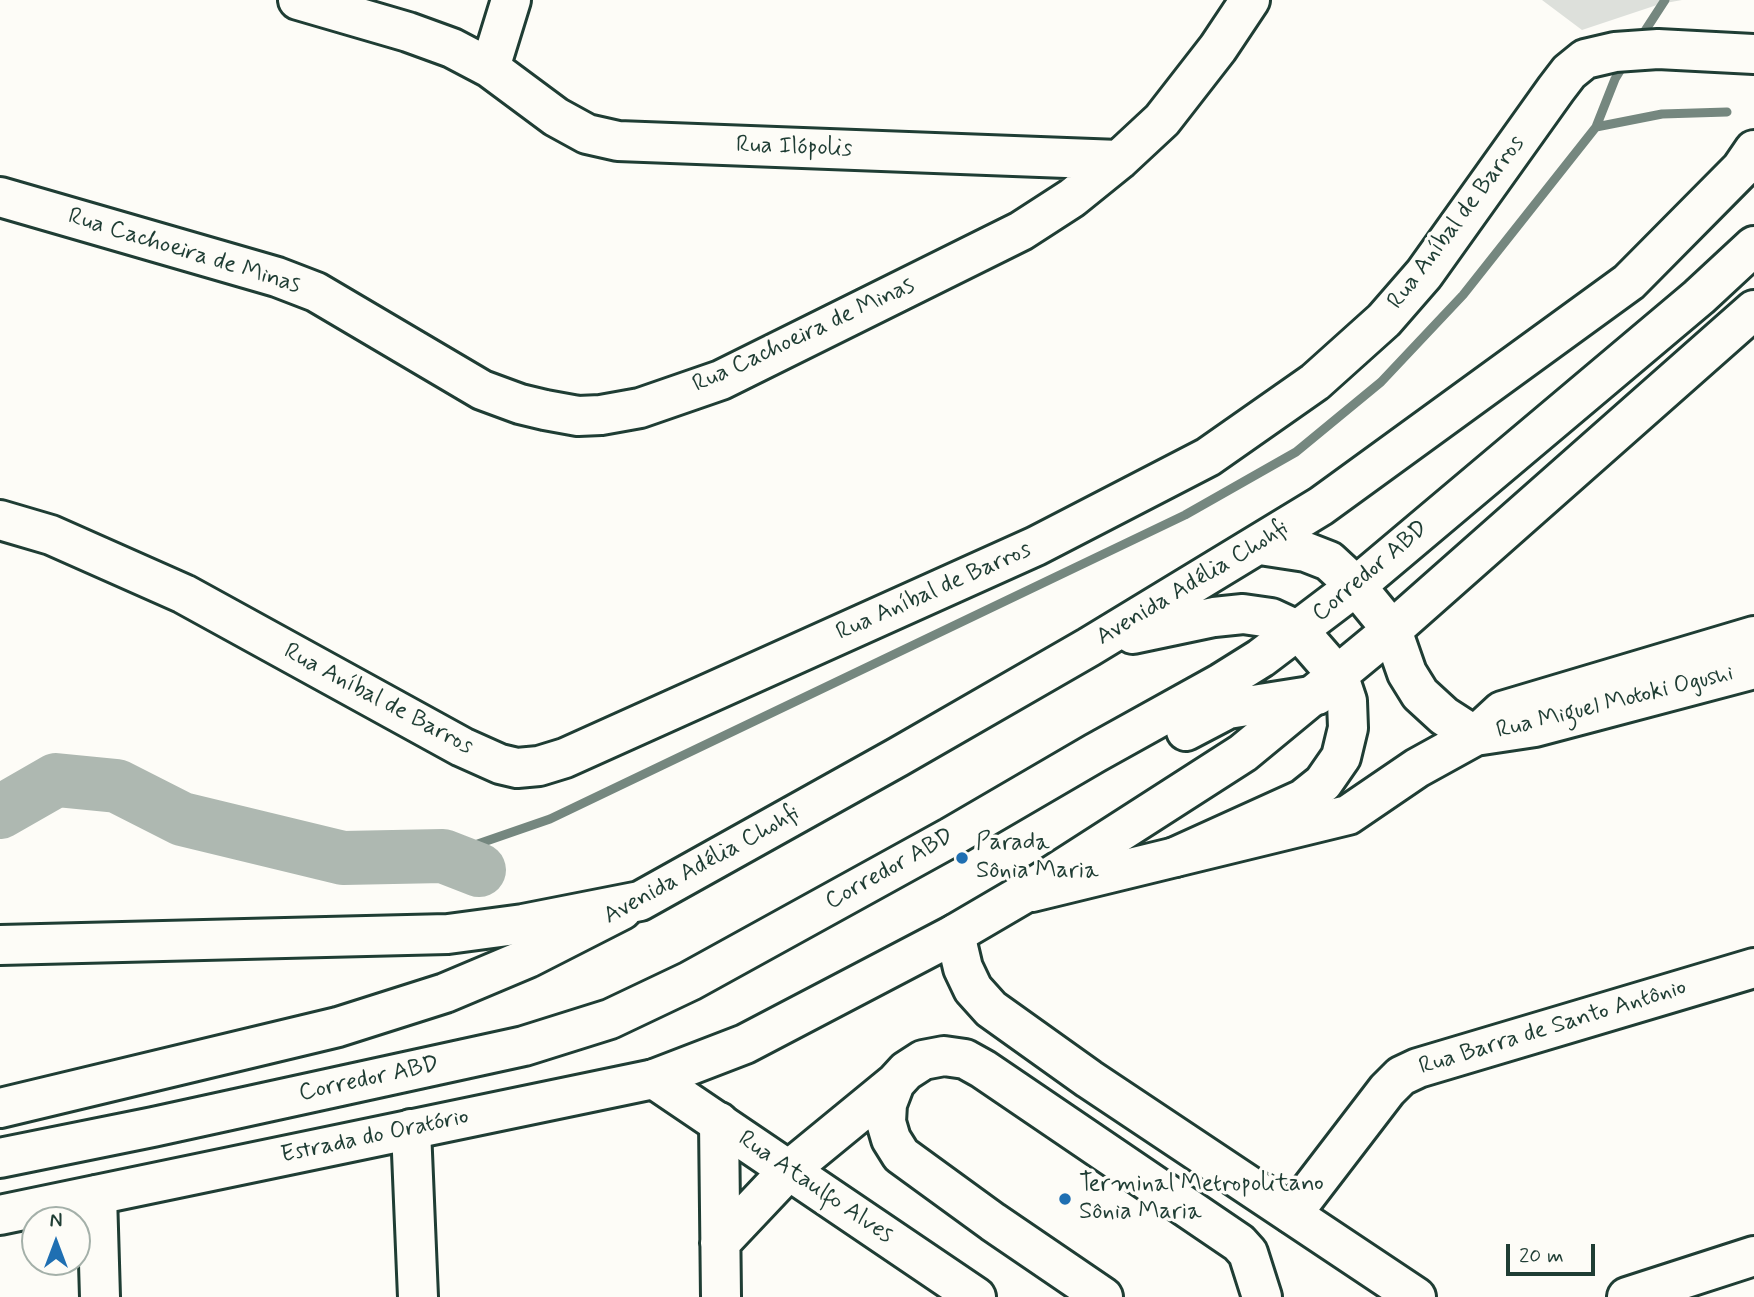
<!DOCTYPE html>
<meta charset="utf-8">
<style>
body{margin:0}
#map{position:relative;width:1754px;height:1297px;overflow:hidden;background:#fdfcf7;font-family:Mynerve,sans-serif}
canvas{display:block}
.north{position:absolute;left:21px;top:1206px;width:70px;height:70px;box-sizing:border-box;background:#fdfcf7;border:2px solid #a4b0a9;border-radius:50%;rotate:0deg;font-size:19px;font-weight:700;line-height:28px;text-align:center;color:#1f3d34}
.north::after{content:'';display:block;margin:auto;width:24px;height:32px;background:#1f6fb2;clip-path:polygon(50% 0,100% 100%,50% 72%,0 100%)}
.scale{position:absolute;left:1506px;top:1244px;width:89px;height:32px;box-sizing:border-box;border:4px solid #1f3d34;border-top:0;padding-left:9px;font-size:21px;line-height:24px;white-space:nowrap;color:#1f3d34;-webkit-text-stroke:5px #fdfcf7;paint-order:stroke}
</style>
<div id="map">
<canvas width="1754" height="1297"></canvas>
<div class="north">N</div>
<div class="scale">20 m</div>
</div>
<script>
const ctx = document.querySelector('canvas').getContext('2d');
ctx.lineJoin = 'round';
function fillPath(path, color) {
  ctx.fillStyle = color;
  ctx.fill(path, 'evenodd');
}
function toPath(rows) {
  const path = new Path2D();
  for (const r of rows) {
    path.moveTo(r[0], r[1]);
    for (let i = 2; i < r.length; i += 2) path.lineTo(r[i], r[i + 1]);
  }
  return path;
}
function strokePath(path, color, width, dash) {
  ctx.strokeStyle = color;
  ctx.lineWidth = width;
  ctx.lineCap = dash ? 'butt' : 'round';
  ctx.setLineDash(dash || []);
  ctx.stroke(path);
}
function write(font, color, halo, rows, align = 'center') {
  ctx.font = font + ' Mynerve,sans-serif';
  ctx.lineWidth = 7;
  ctx.setLineDash([]);
  ctx.textBaseline = 'middle';
  ctx.strokeStyle = halo;
  ctx.fillStyle = color;
  for (const [text, x, y, turn = 0] of rows) {
    ctx.save();
    ctx.translate(x, y);
    ctx.rotate((+turn || 0) * Math.PI / 180);
    ctx.textAlign = isNaN(turn) ? turn : align;
    if (halo) ctx.strokeText(text, 0, 0);
    ctx.fillText(text, 0, 0);
    ctx.restore();
  }
}
fillPath(toPath([
 [1542,0,1682,0,1660,4,1582,30]
]), '#dde0db');
strokePath(toPath([
 [1639,40,1665,0],
 [1596,127,1662,114,1727,112],
 [443,856,550,819,1185,515,1296,452,1381,382,1463,295,1596,127,1615,79,1626,61]
]), '#75877f', 9);
strokePath(toPath([
 [0,812,56,780,117,786,182,819,343,858,443,856,479,870]
]), '#aeb8b1', 54);
const minor = toPath([
 [298,0,408,32,452,48,490,68,556,117,587,134,618,141,1119,160],
 [490,68,511,0],
 [0,197,277,277,316,292,482,390,520,404,545,410,578,416,601,415,640,408,721,380,1021,231,1072,198,1119,160,1162,120,1218,48,1250,0],
 [0,520,51,535,184,594,462,747,500,764,517,768,539,766,565,758,1036,546,1208,457,1315,382,1384,320,1424,274,1556,89,1569,72,1585,59,1615,52,1658,49,1754,54],
 [1186,731,1228,709,1317,695],
 [719,1122,721,1297],
 [411,1129,418,1297],
 [0,1158,153,1127,524,1046,610,1019,690,981,951,837,1095,753,1221,683,1261,658,1356,586,1699,297,1754,246],
 [97,1195,100,1297],
 [1292,1214,1387,1090,1401,1076,1418,1068,1754,968],
 [720,1243,789,1170,895,1083],
 [1103,1297,993,1222,901,1155,891,1139,886,1122,887,1104,895,1083,906,1071,923,1060,944,1056,965,1059,983,1069,1239,1243,1248,1253,1262,1297],
 [1627,1297,1754,1256]
]);
const major = toPath([
 [1392,630,1407,673,1420,694,1444,716,1475,736,1535,727,1754,669],
 [1032,892,1348,815,1417,768,1475,736,1502,711,1754,636],
 [955,934,963,968,973,989,991,1009,1089,1079,1416,1297],
 [654,1079,976,1297],
 [0,1108,338,1027,445,993,528,958,622,910]
]);
const highway = toPath([
 [1260,545,1306,552,1329,561,1356,586,1392,630],
 [1133,634,1214,617,1243,614,1271,618,1299,631,1339,677,1347,701,1348,728,1341,757,1323,783,1303,799,1175,857],
 [0,945,448,934,523,924,640,901,898,757,1089,647,1321,506,1629,282,1741,169,1754,150],
 [0,1215,654,1079,745,1044,955,934,1025,893,1243,753,1392,630,1754,310]
]);
strokePath(minor, '#1f3d34', 44);
strokePath(major, '#1f3d34', 44);
strokePath(highway, '#1f3d34', 44);
strokePath(minor, '#fdfcf7', 38);
strokePath(major, '#fdfcf7', 38);
strokePath(highway, '#fdfcf7', 38);
for (const [x, y, r, color] of [
 [962,858,7,"#1f6fb2"],
 [1065,1199,7,"#1f6fb2"]
]) {
  const dot = new Path2D();
  dot.arc(x, y, r, 0, 2 * Math.PI);
  ctx.fillStyle = color;
  ctx.fill(dot);
  strokePath(dot, '#fdfcf7', 2.5);
}
write('24px', '#1f3d34', '#fdfcf7', [
 ["Rua Ilópolis",794,148,2],
 ["Rua Aníbal de Barros",1457,223,-53],
 ["Rua Cachoeira de Minas",184,252,17],
 ["Rua Cachoeira de Minas",804,336,-25],
 ["Corredor ABD",1371,572,-40],
 ["Avenida Adélia Chohfi",1193,584,-31],
 ["Rua Aníbal de Barros",934,592,-24],
 ["Rua Aníbal de Barros",378,700,28],
 ["Rua Miguel Motoki Ogushi",1615,703,-14],
 ["Avenida Adélia Chohfi",702,866,-29],
 ["Corredor ABD",890,870,-29],
 ["Rua Barra de Santo Antônio",1553,1028,-17],
 ["Corredor ABD",369,1080,-12],
 ["Estrada do Oratório",375,1137,-12],
 ["Rua Ataulfo Alves",815,1188,34]
]);
write('24px', '#1f3d34', '#fdfcf7', [
 ["Parada",976,844],
 ["Sônia Maria",976,872],
 ["Terminal Metropolitano",1079,1185],
 ["Sônia Maria",1079,1213]
], 'left');
</script>
